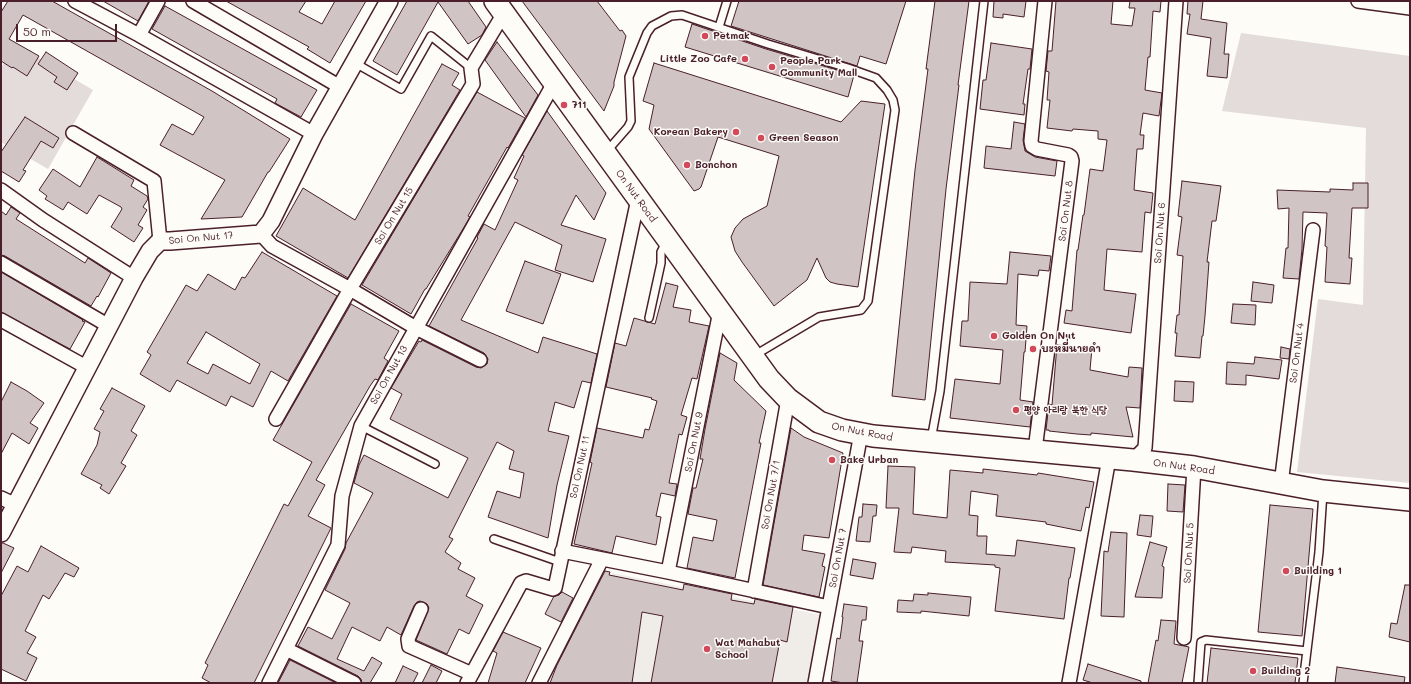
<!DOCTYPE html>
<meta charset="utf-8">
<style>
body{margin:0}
#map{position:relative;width:1411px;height:684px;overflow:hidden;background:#fdfcf7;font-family:Mali,sans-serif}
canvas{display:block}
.frame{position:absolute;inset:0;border:2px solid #4a1f2b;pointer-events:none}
.scale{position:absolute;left:16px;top:24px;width:101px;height:18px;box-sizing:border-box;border:2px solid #4a1f2b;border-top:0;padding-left:5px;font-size:12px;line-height:14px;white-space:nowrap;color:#4a1f2b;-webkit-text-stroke:3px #fdfcf7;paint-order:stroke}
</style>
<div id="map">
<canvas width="1411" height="684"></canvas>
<div class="frame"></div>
<div class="scale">50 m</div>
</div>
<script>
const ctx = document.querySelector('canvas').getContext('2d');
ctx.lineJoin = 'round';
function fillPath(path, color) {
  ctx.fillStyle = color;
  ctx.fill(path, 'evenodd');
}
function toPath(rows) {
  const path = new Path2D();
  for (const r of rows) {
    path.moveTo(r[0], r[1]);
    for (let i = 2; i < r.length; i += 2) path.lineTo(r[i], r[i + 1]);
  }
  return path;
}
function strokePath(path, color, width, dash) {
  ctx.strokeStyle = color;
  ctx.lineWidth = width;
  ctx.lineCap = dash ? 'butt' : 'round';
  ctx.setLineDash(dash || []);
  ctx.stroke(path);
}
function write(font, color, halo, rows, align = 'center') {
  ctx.font = font + ' Mali,"Poor Story","Playpen Sans Thai",sans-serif';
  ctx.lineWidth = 3;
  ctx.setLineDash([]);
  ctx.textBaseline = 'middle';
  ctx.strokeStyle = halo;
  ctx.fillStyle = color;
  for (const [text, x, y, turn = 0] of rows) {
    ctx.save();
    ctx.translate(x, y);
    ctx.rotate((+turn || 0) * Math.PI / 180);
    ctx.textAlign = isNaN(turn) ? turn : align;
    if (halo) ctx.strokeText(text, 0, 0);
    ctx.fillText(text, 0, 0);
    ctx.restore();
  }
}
fillPath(toPath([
 [612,573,821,615,809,683,593,683]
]), '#f0ece8');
fillPath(toPath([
 [1241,33,1410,56,1410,483,1297,472,1318,299,1363,305,1366,128,1222,111],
 [15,44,93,90,48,169,1,142,1,68]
]), '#e3dcda');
const building = toPath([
 [8,1,52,1,212,91,290,139,269,172,268,172,242,217,201,219,225,180,160,145,172,124,193,135,204,117,23,15,9,39,39,56,27,76,13,67,12,68,1,61,1,12,8,1],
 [103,1,149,1,138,21,103,1],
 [226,1,306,1,299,12,322,24,335,1,366,1,330,63,307,49,309,47,226,1],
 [407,1,468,1,486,27,482,35,468,44,438,2,397,75,373,61,407,1],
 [522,1,597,1,620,31,622,30,626,36,614,82,614,86,604,111,522,1],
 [739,1,906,1,886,64,860,56,857,66,731,26,739,1],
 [935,1,969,1,958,85,959,85,946,189,925,400,892,396,915,170,928,69,926,69,935,1],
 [994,1,1026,1,1024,17,1003,14,1003,18,993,17,994,1],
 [1056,1,1113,1,1111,24,1132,26,1135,8,1129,8,1130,1,1161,1,1160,12,1153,11,1150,57,1148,57,1145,90,1162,93,1159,116,1143,113,1140,135,1144,135,1143,149,1137,149,1134,190,1153,193,1151,213,1145,212,1142,252,1107,249,1104,290,1136,294,1131,333,1064,323,1066,310,1072,311,1077,250,1078,250,1083,215,1084,215,1090,169,1103,171,1107,140,1098,139,1098,131,1073,129,1072,131,1047,128,1050,100,1047,100,1049,72,1046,71,1048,51,1052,51,1056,1],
 [1188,1,1203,1,1201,19,1227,23,1224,54,1229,54,1227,78,1207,76,1211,38,1187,34,1190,14,1187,14,1188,1],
 [165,6,317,90,301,117,275,103,277,99,152,29,165,6],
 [692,24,766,49,854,75,848,97,685,47,692,24],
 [497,42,538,95,526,117,485,60,497,42],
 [991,43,1032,49,1030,69,1028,69,1023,104,1025,104,1024,115,980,109,983,80,986,80,991,43],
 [46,52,78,73,67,90,54,82,57,77,38,64,46,52],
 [654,63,841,122,861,101,885,104,858,287,837,284,830,282,826,278,817,258,807,280,774,306,742,262,735,251,731,237,735,228,743,219,767,206,779,156,718,137,701,187,699,189,694,191,649,129,654,105,643,101,654,63],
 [442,64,459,73,452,85,460,90,348,278,276,236,303,188,355,220,442,64],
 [477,92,525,118,508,148,507,147,468,216,470,217,463,229,426,289,425,289,411,314,362,285,477,92],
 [547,111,606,193,594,220,576,195,561,225,606,239,593,282,555,270,562,245,515,222,461,320,538,353,543,337,597,354,591,383,582,381,574,408,555,402,548,431,569,436,557,485,548,538,488,517,497,491,520,498,524,473,509,469,514,451,497,442,449,537,453,539,445,552,461,563,458,569,475,578,466,596,483,605,469,634,459,629,447,654,416,640,429,608,427,604,420,601,417,602,414,606,401,635,387,627,380,641,352,627,337,659,364,671,372,657,382,663,370,683,362,683,361,679,358,676,298,646,308,627,332,639,350,603,325,590,345,549,346,543,373,493,354,483,359,465,364,455,448,498,468,458,390,419,402,394,391,388,419,341,421,342,422,340,476,367,481,368,487,364,488,359,484,353,429,326,478,238,477,237,484,224,495,230,518,180,514,178,524,156,522,155,547,111],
 [25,117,59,138,53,148,41,141,23,170,26,171,19,182,1,171,1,152,25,117],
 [1014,122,1025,124,1023,140,1025,151,1035,157,1057,161,1055,176,984,168,986,146,1011,149,1014,122],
 [97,157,134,180,131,186,147,196,148,199,143,207,147,210,138,225,143,228,134,242,111,227,122,209,121,207,99,195,87,214,68,202,63,210,45,199,47,196,39,190,53,169,80,187,97,157],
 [1182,181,1221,186,1216,221,1212,221,1207,262,1209,262,1205,316,1203,336,1202,336,1200,358,1175,356,1177,333,1175,333,1177,315,1179,315,1183,256,1177,255,1182,217,1178,216,1182,181],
 [1353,183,1368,183,1368,208,1352,208,1349,258,1352,258,1350,284,1325,282,1327,247,1325,246,1327,213,1303,212,1302,249,1299,279,1283,278,1286,248,1288,248,1289,208,1278,209,1277,190,1330,192,1330,189,1353,190,1353,183],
 [11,207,20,213,16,219,85,263,88,258,111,273,98,297,97,296,91,306,5,256,1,255,1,211,6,215,11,207],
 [262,252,337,296,288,381,271,371,253,407,231,396,226,406,177,380,170,392,140,374,151,355,147,352,186,285,197,291,208,274,235,290,242,277,245,278,262,252],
 [206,332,260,364,250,384,213,364,208,374,187,363,206,332],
 [1010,252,1051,256,1049,271,1039,270,1038,276,1018,274,1016,325,1027,326,1025,352,1024,352,1020,400,1033,402,1030,427,950,418,955,379,1000,384,1003,350,960,346,962,321,968,321,970,282,1007,284,1010,252],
 [525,261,561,274,543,324,506,311,525,261],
 [1,272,83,320,82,321,85,322,70,349,1,312,1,272],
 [1253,282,1274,285,1272,303,1251,301,1253,282],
 [666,283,678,286,673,307,691,310,689,322,709,326,697,379,692,378,681,415,687,417,682,435,679,434,669,483,677,484,675,496,661,493,656,516,661,517,656,545,616,536,612,553,574,544,592,463,590,462,597,428,643,438,645,429,649,430,657,401,651,399,652,398,606,387,615,343,626,346,634,318,655,324,666,283],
 [351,304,399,331,384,358,388,361,378,380,375,379,370,386,316,480,325,485,308,516,331,528,254,683,211,683,202,678,208,665,205,663,284,504,288,506,312,462,273,440,351,304],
 [1233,304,1256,305,1255,325,1231,323,1233,304],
 [1057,345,1092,348,1090,370,1128,377,1129,367,1142,368,1140,408,1126,407,1133,437,1091,433,1091,435,1077,434,1049,431,1049,430,1046,430,1049,404,1052,405,1057,345],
 [1281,347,1290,349,1289,359,1280,358,1281,347],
 [720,353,737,363,734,380,766,411,759,443,761,443,735,578,687,568,693,537,713,541,717,520,688,514,693,488,696,488,703,459,700,459,705,429,720,353],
 [1255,357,1282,360,1279,379,1246,375,1246,385,1226,384,1227,362,1254,364,1255,357],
 [1175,381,1194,382,1193,402,1174,401,1175,381],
 [11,382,27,391,44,403,30,423,38,428,29,444,12,433,1,454,1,402,11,382],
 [112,388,145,406,131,431,137,435,121,463,126,466,109,494,100,488,102,485,81,474,97,445,100,432,94,429,104,411,100,409,112,388],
 [791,428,804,437,843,453,829,538,804,535,802,550,825,554,822,566,825,567,819,597,763,585,791,428],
 [888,466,915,467,913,514,947,518,950,470,983,473,983,469,1037,475,1038,473,1094,482,1089,508,1086,507,1081,531,1046,524,1046,522,996,516,998,495,971,491,969,515,978,516,977,536,987,536,986,554,1015,556,1017,540,1075,548,1070,578,1069,578,1064,619,995,611,1000,568,995,567,995,565,945,562,946,551,912,547,911,553,894,552,899,508,886,508,888,466],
 [1168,484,1185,485,1183,512,1167,511,1168,484],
 [863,504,877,505,876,516,873,516,870,542,856,541,859,517,862,517,863,504],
 [1270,505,1313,509,1302,636,1258,632,1270,505],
 [1140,515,1153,516,1151,537,1137,535,1140,515],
 [1111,532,1127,533,1124,617,1101,616,1104,551,1108,552,1111,532],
 [1150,542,1167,547,1162,566,1164,567,1162,598,1135,597,1150,542],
 [1,543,3,543,14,548,1,573,1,543],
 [41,546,79,568,74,577,65,573,49,599,43,595,25,631,36,637,27,653,37,658,26,681,1,669,1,596,17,566,28,572,41,546],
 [853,559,876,563,873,579,850,575,853,559],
 [605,571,610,572,609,575,683,590,684,584,732,594,731,600,754,604,755,599,793,607,787,642,780,640,772,683,651,683,663,616,642,612,632,683,550,683,557,665,605,571],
 [1405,585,1410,585,1410,642,1389,637,1391,623,1397,624,1405,585],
 [562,592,573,598,561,622,545,614,554,596,559,595,562,592],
 [928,593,971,597,969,616,921,611,921,613,897,612,898,600,913,601,914,594,928,595,928,593],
 [844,604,867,607,866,620,862,620,859,641,863,641,857,683,844,683,831,681,837,638,840,639,843,617,842,617,844,604],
 [1161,620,1176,621,1174,644,1189,647,1182,683,1148,683,1156,640,1158,641,1161,620],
 [503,632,541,648,525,683,488,683,497,653,493,651,503,632],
 [1211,648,1298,658,1295,683,1207,683,1211,648],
 [290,660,336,683,278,683,290,660],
 [1088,664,1141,681,1141,683,1093,683,1083,680,1088,664],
 [431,665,442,671,436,683,422,683,431,665],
 [403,666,418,673,413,683,395,683,403,666],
 [1337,667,1405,677,1404,683,1335,683,1337,667]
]);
fillPath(building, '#d0c5c4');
strokePath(building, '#4a1f2b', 1);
const service = toPath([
 [719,27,727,1],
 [355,63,401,89,431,36,471,68],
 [607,151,628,127,631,121,629,77,647,33,652,26,671,16,682,15,768,44,848,68,876,78,887,90,893,100,895,110,868,301,861,310,819,317,755,355],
 [649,318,661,263,661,252,666,242],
 [361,426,435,464],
 [931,440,940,391,984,1],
 [494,539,560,562],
 [1198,683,1201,642,1206,640,1307,651],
 [1303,683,1319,552,1323,492]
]);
const minor = toPath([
 [75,1,139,35,314,134],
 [193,1,342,88],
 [1358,1,1410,8],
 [139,35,158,1],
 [73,133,154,181,160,241],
 [1,190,43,220,134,278],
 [261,234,272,246,350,289,416,328,480,360],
 [1,263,109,326],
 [1,320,88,368],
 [276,419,350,289,473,84,471,68,504,13],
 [1035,450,1072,161,1071,157,1068,155,1037,149,1032,146,1031,141,1045,1],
 [1133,460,1145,448,1176,1],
 [1282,476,1313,230],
 [1,498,16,505],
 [562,551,668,572,829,607],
 [668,572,720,311],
 [754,591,788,399],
 [421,609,408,639,409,646,472,674],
 [1184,638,1194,467],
 [286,649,354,683],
 [269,683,338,545,342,496,361,426,554,83],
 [467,683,521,583,526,581,553,589,555,588,638,199],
 [539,683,602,559],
 [815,683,861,433],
 [1069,683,1109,458]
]);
const tertiary = toPath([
 [1,533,134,278,150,251,160,241,170,241,261,234,271,221,314,134,389,1]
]);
const primary = toPath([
 [495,1,769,379,788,399,819,422,842,430,873,436,1133,460,1194,467,1323,491,1410,500]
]);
strokePath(service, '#4a1f2b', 10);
strokePath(minor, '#4a1f2b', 16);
strokePath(tertiary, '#4a1f2b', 20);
strokePath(primary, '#4a1f2b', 24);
strokePath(service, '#fdfcf7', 7);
strokePath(minor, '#fdfcf7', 13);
strokePath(tertiary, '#fdfcf7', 17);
strokePath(primary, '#fdfcf7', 21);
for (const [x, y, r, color] of [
 [705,36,4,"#d1495b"],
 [745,59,4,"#d1495b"],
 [772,67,4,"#d1495b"],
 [564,105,4,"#d1495b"],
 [736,132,4,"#d1495b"],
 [761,138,4,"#d1495b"],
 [687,165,4,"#d1495b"],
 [994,336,4,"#d1495b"],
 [1033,349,4,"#d1495b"],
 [1016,410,4,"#d1495b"],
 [832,460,4,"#d1495b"],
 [1286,571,4,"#d1495b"],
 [707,649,4,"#d1495b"],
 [1253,671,4,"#d1495b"]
]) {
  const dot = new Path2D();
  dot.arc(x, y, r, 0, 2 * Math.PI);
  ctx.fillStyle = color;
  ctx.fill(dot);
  strokePath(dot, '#fdfcf7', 1.5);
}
write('bold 10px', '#4a1f2b', '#fdfcf7', [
 ["Petmak",713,36],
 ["Little Zoo Cafe",737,59,"right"],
 ["People Park",780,61],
 ["Community Mall",780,73],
 ["711",572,105],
 ["Korean Bakery",728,132,"right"],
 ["Green Season",769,138],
 ["Bonchon",695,165],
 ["Golden On Nut",1002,336],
 ["บะหมี่นายดำ",1041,349],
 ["평양 아리랑 북한 식당",1024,410],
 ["Bake Urban",840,460],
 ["Building 1",1294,571],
 ["Wat Mahabut",715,643],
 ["School",715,655],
 ["Building 2",1261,671]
], 'left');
write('10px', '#4a1f2b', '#fdfcf7', [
 ["On Nut Road",636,196,54],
 ["Soi On Nut 8",1066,211,-83],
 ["Soi On Nut 15",394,216,-59],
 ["Soi On Nut 6",1160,233,-86],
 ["Soi On Nut 17",201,238,-5],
 ["Soi On Nut 4",1297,353,-83],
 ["Soi On Nut 13",389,375,-61],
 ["On Nut Road",862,432,11],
 ["Soi On Nut 9",694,442,-79],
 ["Soi On Nut 11",580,467,-78],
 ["On Nut Road",1184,467,8],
 ["Soi On Nut 7/1",771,495,-80],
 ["Soi On Nut 5",1189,553,-87],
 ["Soi On Nut 7",838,558,-80]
]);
</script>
